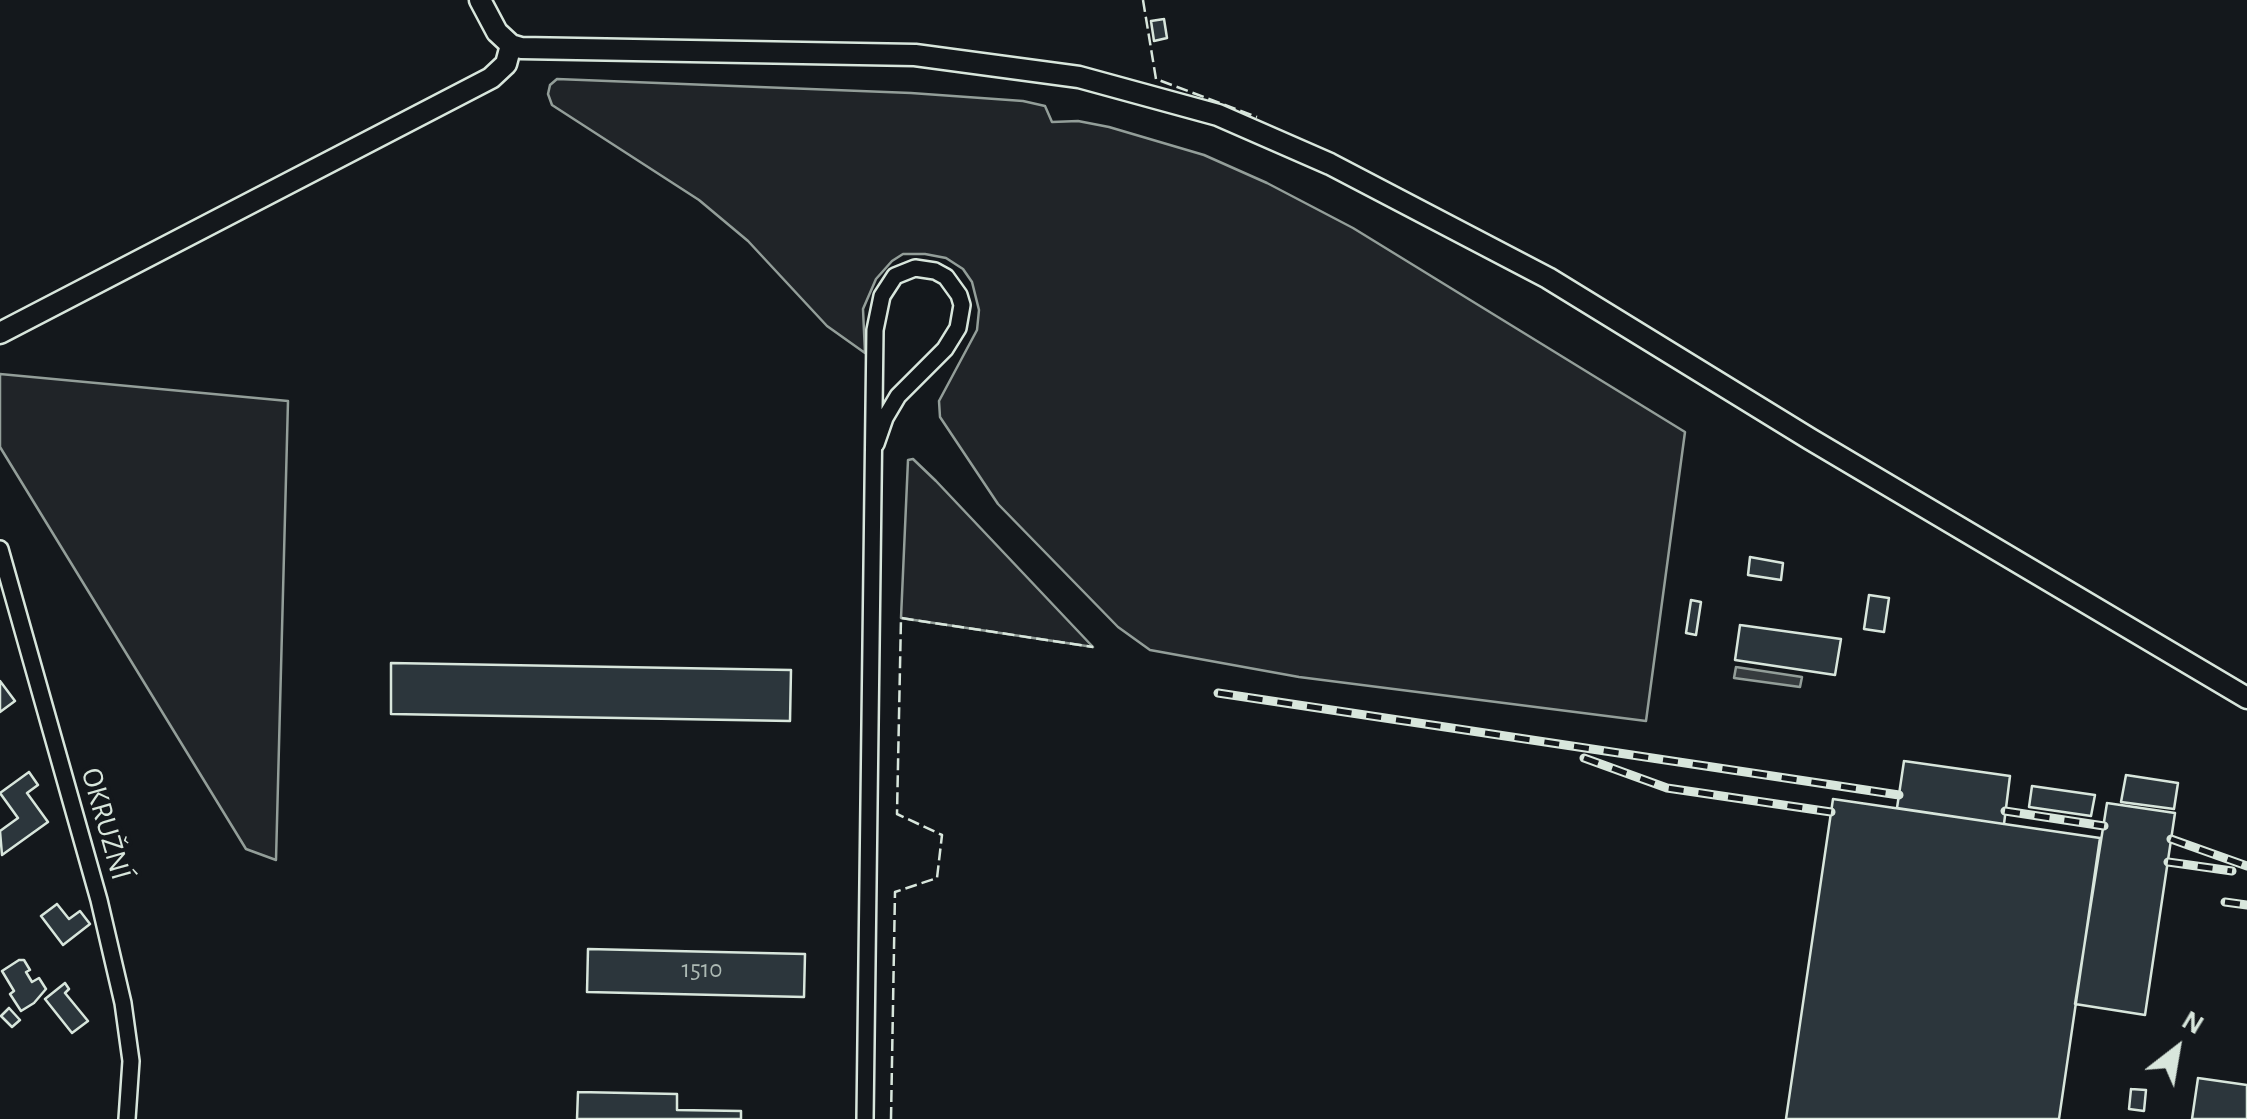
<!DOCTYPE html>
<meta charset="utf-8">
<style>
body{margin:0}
#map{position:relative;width:2247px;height:1119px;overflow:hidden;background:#14181c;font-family:"Alegreya Sans",sans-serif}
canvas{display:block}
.north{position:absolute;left:2127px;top:999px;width:100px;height:100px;-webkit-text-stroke:8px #14181c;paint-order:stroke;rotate:31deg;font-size:28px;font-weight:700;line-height:40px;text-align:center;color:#d8e6dc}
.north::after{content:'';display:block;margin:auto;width:35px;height:45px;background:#d8e6dc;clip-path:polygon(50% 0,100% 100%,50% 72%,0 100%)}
</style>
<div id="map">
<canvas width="2247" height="1119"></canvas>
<div class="north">N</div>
</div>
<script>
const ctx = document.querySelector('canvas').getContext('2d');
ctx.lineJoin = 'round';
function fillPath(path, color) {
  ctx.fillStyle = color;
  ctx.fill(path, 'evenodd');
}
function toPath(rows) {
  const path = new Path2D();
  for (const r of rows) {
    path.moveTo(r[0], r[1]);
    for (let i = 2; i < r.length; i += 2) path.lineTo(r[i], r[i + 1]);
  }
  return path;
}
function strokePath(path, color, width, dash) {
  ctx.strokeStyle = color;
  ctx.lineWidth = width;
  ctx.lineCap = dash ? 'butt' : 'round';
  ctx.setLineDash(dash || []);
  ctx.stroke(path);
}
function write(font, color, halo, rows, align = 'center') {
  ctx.font = font + ' "Alegreya Sans",sans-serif';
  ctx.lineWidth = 8;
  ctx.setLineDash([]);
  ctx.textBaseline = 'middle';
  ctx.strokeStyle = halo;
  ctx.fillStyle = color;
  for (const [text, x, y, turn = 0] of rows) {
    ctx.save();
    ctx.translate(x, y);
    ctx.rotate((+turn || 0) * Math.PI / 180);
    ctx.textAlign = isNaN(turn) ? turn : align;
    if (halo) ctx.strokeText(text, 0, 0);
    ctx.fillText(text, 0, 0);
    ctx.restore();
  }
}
const green = toPath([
 [557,79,911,93,1023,101,1045,106,1052,122,1078,121,1109,127,1204,155,1267,183,1353,228,1685,432,1646,721,1299,677,1150,650,1118,627,998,504,940,417,939,401,977,330,979,310,972,282,963,269,946,258,925,254,903,254,892,261,876,279,863,309,865,353,827,326,748,241,699,200,552,105,548,94,550,85,557,79],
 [0,374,288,401,276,860,246,849,0,447,0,374],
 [913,459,936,481,1093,647,901,618,908,460,913,459]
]);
fillPath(green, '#202428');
strokePath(green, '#939e99', 2.5);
const water = toPath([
 [1736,667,1802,677,1800,687,1734,678,1736,667]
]);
fillPath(water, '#363b3e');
strokePath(water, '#939e99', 2.5);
const building = toPath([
 [1164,19,1167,38,1154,41,1151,21,1164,19],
 [1750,557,1783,563,1781,580,1748,575,1750,557],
 [1869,595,1889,598,1884,632,1864,629,1869,595],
 [1691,600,1701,602,1696,635,1686,633,1691,600],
 [1740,625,1841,639,1835,675,1735,660,1740,625],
 [391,663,791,670,790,721,391,714,391,663],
 [0,681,15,701,0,712,0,681],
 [1904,761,2010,776,2004,824,1897,808,1904,761],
 [29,772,38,785,27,793,48,822,2,855,0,831,18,818,0,793,29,772],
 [2126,775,2178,783,2174,809,2121,802,2126,775],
 [2032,786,2095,795,2091,816,2029,807,2032,786],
 [1833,799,2100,838,2059,1119,1786,1119,1833,799],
 [2107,803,2175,813,2145,1015,2075,1004,2107,803],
 [57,904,69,919,80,911,90,924,63,945,41,916,57,904],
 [588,949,805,954,804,997,587,992,588,949],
 [19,960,24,960,30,970,26,972,32,982,39,978,46,989,34,1003,21,1011,10,994,14,991,2,971,19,960],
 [65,983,69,989,65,993,88,1021,72,1033,45,999,65,983],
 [9,1008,20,1020,12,1027,1,1016,9,1008],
 [2198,1078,2247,1085,2247,1119,2192,1119,2198,1078],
 [2131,1089,2146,1090,2144,1111,2129,1109,2131,1089],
 [578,1092,677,1094,677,1110,741,1111,741,1119,577,1119,578,1092]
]);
fillPath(building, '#2c363c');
strokePath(building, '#d8e6dc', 2.5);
const minor = toPath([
 [0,549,99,900,123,1003,131,1061,127,1119],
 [865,1119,875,330,882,296,895,276,915,268,935,271,946,277,959,295,962,305,958,328,945,349,898,396,885,418,876,444]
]);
const tertiary = toPath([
 [480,0,497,32,511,45,521,48,915,55,1079,77,1218,115,1330,164,1548,278,1810,439,2247,698],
 [0,333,491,78,506,64,511,45]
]);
strokePath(minor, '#d8e6dc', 20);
strokePath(tertiary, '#d8e6dc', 25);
strokePath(minor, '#14181c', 15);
strokePath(tertiary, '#14181c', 20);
const rail = toPath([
 [1218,693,1899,795],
 [1584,758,1667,788,1831,812],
 [2005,811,2104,826],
 [2171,839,2247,866],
 [2168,862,2232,871],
 [2225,902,2247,905]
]);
strokePath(rail, '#d8e6dc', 9);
strokePath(rail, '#14181c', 5, [15]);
strokePath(toPath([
 [1143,0,1156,79,1257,117],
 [891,1119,895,892,937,878,942,835,897,814,901,618,1093,647]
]), '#d8e6dc', 2.5, [12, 5]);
write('25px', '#adbab4', null, [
 ["1510",702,969]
]);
write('30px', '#d8e6dc', '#14181c', [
 ["OKRUŽNÍ",106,824,74]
]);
</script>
